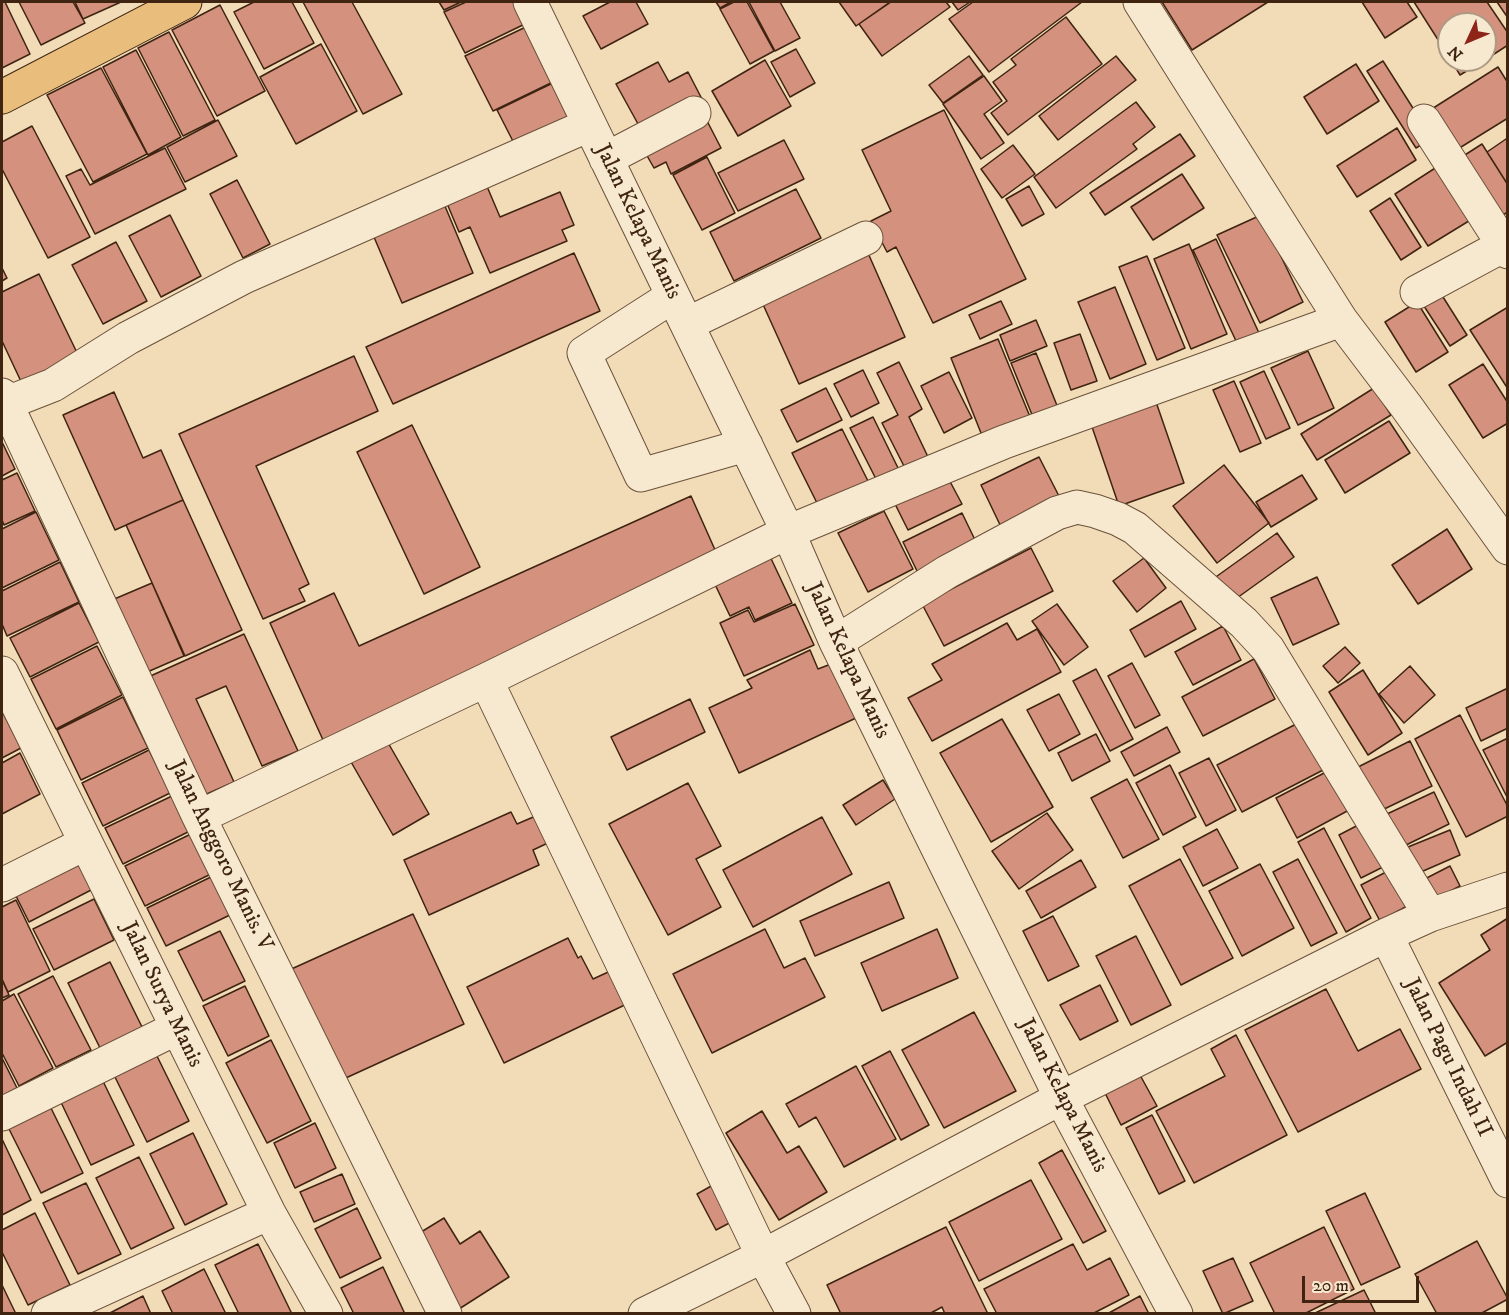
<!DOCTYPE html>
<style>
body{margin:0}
#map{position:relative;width:1509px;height:1315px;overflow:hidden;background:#f2dbb7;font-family:"IM FELL DW Pica",serif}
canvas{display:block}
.frame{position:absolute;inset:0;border:3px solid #3e2411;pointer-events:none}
.north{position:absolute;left:1437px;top:12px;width:60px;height:60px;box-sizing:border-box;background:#f7e8d0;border:2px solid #ad9a84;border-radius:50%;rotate:226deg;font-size:16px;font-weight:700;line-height:24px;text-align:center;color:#3e2411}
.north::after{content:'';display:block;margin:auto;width:21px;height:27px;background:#8f2418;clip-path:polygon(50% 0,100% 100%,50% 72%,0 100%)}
.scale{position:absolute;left:1302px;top:1276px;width:117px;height:27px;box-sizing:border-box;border:3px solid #3e2411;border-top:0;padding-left:8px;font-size:18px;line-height:21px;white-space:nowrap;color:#3e2411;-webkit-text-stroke:4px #f7e8d0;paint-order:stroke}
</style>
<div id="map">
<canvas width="1509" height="1315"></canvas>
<div class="frame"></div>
<div class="north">N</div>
<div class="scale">20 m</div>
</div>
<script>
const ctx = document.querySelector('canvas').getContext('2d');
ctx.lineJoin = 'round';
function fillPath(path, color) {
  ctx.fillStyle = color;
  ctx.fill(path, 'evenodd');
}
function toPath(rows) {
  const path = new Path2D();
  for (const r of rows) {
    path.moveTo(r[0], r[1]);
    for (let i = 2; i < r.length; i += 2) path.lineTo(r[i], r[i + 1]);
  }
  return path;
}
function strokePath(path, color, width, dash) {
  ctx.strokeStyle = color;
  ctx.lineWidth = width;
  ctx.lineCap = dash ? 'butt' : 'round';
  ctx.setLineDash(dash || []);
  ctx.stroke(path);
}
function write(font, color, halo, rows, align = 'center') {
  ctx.font = font + ' "IM FELL DW Pica",serif';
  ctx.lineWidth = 6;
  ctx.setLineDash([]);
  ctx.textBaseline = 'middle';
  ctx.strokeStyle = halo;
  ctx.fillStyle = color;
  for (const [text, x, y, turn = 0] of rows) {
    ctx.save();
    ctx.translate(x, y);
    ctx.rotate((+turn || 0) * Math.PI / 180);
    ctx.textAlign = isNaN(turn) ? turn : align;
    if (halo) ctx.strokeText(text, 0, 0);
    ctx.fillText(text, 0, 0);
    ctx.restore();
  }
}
const building = toPath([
 [2,2,5,2,30,54,2,68,2,2],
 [19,2,73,2,85,23,41,45,19,2],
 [75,2,121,2,83,19,75,2],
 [254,2,292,2,314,43,264,69,234,12,254,2],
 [303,2,352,2,402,94,363,114,303,2],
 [439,2,461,2,444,10,439,2],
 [466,2,519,2,529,22,465,53,444,12,466,2],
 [610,2,636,2,648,24,601,49,583,16,610,2],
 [716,2,731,2,720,8,716,2],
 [734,2,747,2,774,51,750,64,720,9,734,2],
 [749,2,780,2,800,38,775,51,749,2],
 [839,2,890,2,856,26,839,2],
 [891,2,946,2,950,7,882,56,859,24,891,2],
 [952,2,970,2,958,10,952,2],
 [973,2,1082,2,989,72,949,19,973,2],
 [1162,2,1268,2,1192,50,1162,2],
 [1362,2,1407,2,1417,17,1385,38,1362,2],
 [1414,2,1487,2,1508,33,1508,45,1485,60,1485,24,1449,24,1449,57,1414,2],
 [1497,2,1508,2,1508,18,1497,2],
 [220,5,265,91,217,116,172,30,220,5],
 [1066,17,1102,64,1008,135,991,113,1007,101,993,82,1016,65,1011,59,1066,17],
 [530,25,557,80,493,111,465,56,530,25],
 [169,32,215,120,183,136,138,48,169,32],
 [321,44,357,111,296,144,260,77,321,44],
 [796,49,815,83,790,97,771,62,796,49],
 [136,50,181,137,148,155,103,67,136,50],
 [969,56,983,75,943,103,929,85,969,56],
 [1116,56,1136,80,1058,140,1039,116,1116,56],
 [765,60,791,106,738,136,712,91,765,60],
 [1451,60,1485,60,1460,75,1451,60],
 [1383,61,1432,138,1416,148,1367,71,1383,61],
 [658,62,669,82,688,72,703,101,643,133,616,84,658,62],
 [1356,64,1379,101,1327,134,1304,97,1356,64],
 [1498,67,1508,83,1508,118,1453,152,1427,112,1498,67],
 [101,68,147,154,93,182,47,95,101,68],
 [984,76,1002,101,984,114,1004,143,981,159,943,104,984,76],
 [557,81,577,122,518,151,497,110,557,81],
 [1136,102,1155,127,1133,144,1137,149,1056,208,1034,177,1136,102],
 [944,110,1026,279,933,323,896,247,887,252,871,221,891,211,862,150,944,110],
 [704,115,721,148,671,174,666,162,654,168,642,147,704,115],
 [218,120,237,156,185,182,167,147,218,120],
 [32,126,90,237,48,258,2,169,2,142,32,126],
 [1397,128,1416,160,1357,197,1337,166,1397,128],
 [1180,134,1195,156,1105,215,1090,193,1180,134],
 [1506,139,1508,141,1508,185,1487,152,1506,139],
 [784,140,804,179,738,211,718,173,784,140],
 [1482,144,1508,185,1508,212,1494,220,1457,160,1482,144],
 [1013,145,1035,174,1002,198,981,169,1013,145],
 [165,148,186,189,95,234,66,176,81,169,90,185,165,148],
 [707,157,735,213,702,230,673,175,707,157],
 [1443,163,1477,216,1428,246,1395,194,1443,163],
 [1182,174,1204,208,1153,240,1131,207,1182,174],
 [483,177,500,217,560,192,574,225,562,230,567,241,490,273,470,227,459,232,443,194,483,177],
 [237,180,270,244,243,258,210,194,237,180],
 [1029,186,1044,214,1022,226,1006,199,1029,186],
 [796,189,821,238,734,281,710,232,796,189],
 [1390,198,1421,247,1401,260,1370,211,1390,198],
 [442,199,473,273,402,303,371,230,442,199],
 [170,215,201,276,161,297,129,236,170,215],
 [1261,215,1303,302,1260,323,1217,235,1261,215],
 [1216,239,1259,333,1237,343,1193,250,1216,239],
 [116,242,147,301,103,324,72,265,116,242],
 [1189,244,1227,334,1191,349,1154,259,1189,244],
 [574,253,600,311,393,404,366,347,574,253],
 [868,253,905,337,799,384,761,300,868,253],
 [1147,256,1185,348,1157,360,1119,267,1147,256],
 [2,268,7,278,2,281,2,268],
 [39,274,82,363,25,390,2,341,2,292,39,274],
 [1115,287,1146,364,1110,379,1078,302,1115,287],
 [1438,289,1467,335,1450,346,1420,300,1438,289],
 [1001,301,1012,324,980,339,969,315,1001,301],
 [1417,302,1448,352,1416,372,1385,322,1417,302],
 [1508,307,1508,389,1470,330,1508,307],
 [1036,320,1047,346,1010,361,1000,335,1036,320],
 [1080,334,1097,381,1071,390,1054,343,1080,334],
 [998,339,1033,424,985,443,951,358,998,339],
 [1308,351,1334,408,1298,425,1271,368,1308,351],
 [1036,353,1062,418,1037,427,1011,363,1036,353],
 [354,356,378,411,256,466,309,584,299,589,305,601,263,619,179,434,354,356],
 [899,362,922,409,909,417,929,459,906,470,882,423,898,415,877,373,899,362],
 [1483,364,1508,403,1508,423,1483,438,1449,385,1483,364],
 [863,370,879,403,851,417,834,384,863,370],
 [1264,371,1290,428,1266,439,1240,382,1264,371],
 [949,372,972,418,944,433,921,386,949,372],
 [1234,381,1261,443,1240,452,1213,390,1234,381],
 [826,388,842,420,797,442,781,410,826,388],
 [1374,388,1391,415,1317,460,1301,434,1374,388],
 [114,392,143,458,161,450,183,500,115,530,63,415,114,392],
 [1155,399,1184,483,1119,506,1090,421,1155,399],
 [873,417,899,470,877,481,850,428,873,417],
 [1389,421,1410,453,1345,493,1325,460,1389,421],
 [412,425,480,567,424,594,357,452,412,425],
 [842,429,869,483,819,507,792,453,842,429],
 [2,442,15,469,2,476,2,442],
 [1039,457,1061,500,1002,529,981,485,1039,457],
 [1224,465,1269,523,1217,563,1173,506,1224,465],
 [17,473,35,511,4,525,2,520,2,480,17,473],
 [946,474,962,504,908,530,893,500,946,474],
 [1302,475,1317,499,1271,527,1256,502,1302,475],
 [691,496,720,561,323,740,270,623,334,593,359,646,691,496],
 [183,500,242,630,185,656,126,525,183,500],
 [884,511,913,569,868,592,838,533,884,511],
 [36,512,59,560,2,588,2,529,36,512],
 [962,513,977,544,918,573,903,542,962,513],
 [1447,529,1472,569,1418,604,1392,565,1447,529],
 [1277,533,1294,557,1230,603,1213,579,1277,533],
 [1031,548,1053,591,944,646,922,604,1031,548],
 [767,550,792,603,755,620,749,607,730,616,711,576,767,550],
 [1144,558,1166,588,1137,612,1113,581,1144,558],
 [60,562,79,602,7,636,2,624,2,591,60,562],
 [1317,577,1339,624,1293,645,1271,598,1317,577],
 [152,583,184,656,145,673,112,600,152,583],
 [1181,601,1196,629,1145,657,1130,630,1181,601],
 [79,603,99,642,30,677,10,638,79,603],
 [795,604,814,645,744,676,720,623,748,610,754,622,795,604],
 [1057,604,1088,647,1064,665,1032,621,1057,604],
 [1007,623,1017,640,1037,629,1061,672,932,741,908,698,942,680,932,664,1007,623],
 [1223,626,1241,660,1193,685,1175,652,1223,626],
 [244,634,298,751,262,766,226,686,196,699,234,782,200,797,146,678,244,634],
 [97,646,122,695,56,729,31,679,97,646],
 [1345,647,1360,663,1338,683,1323,666,1345,647],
 [810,650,818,669,831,664,856,718,739,773,709,708,752,688,747,680,810,650],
 [1254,659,1275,699,1203,736,1182,697,1254,659],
 [1132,663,1160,715,1135,728,1108,676,1132,663],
 [1410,666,1435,695,1404,723,1379,694,1410,666],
 [1096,669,1133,739,1110,751,1073,681,1096,669],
 [1363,670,1402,733,1368,755,1329,692,1363,670],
 [1508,688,1508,728,1481,741,1466,708,1508,688],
 [1059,694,1080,734,1049,751,1027,710,1059,694],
 [123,697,148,748,81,780,57,730,123,697],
 [690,699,705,732,627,770,611,737,690,699],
 [2,711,21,748,2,758,2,711],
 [1460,715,1508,807,1508,816,1466,837,1415,739,1460,715],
 [1002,719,1053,807,991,842,940,753,1002,719],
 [1302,721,1327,768,1242,812,1217,765,1302,721],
 [1167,727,1180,752,1134,776,1121,752,1167,727],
 [383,734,429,814,393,835,347,755,383,734],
 [1096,734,1110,761,1072,781,1058,753,1096,734],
 [1508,738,1508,799,1483,750,1508,738],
 [1410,741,1432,786,1378,812,1356,768,1410,741],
 [149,750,170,793,103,826,82,783,149,750],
 [20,753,40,794,2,814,2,763,20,753],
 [1209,758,1236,810,1206,826,1179,773,1209,758],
 [1170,765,1196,817,1163,835,1136,783,1170,765],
 [1330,770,1351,809,1297,838,1276,798,1330,770],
 [1127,779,1159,839,1123,858,1091,798,1127,779],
 [883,780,895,799,856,825,843,805,883,780],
 [688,783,721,846,696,859,721,907,668,935,609,824,688,783],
 [1434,792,1449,824,1402,847,1387,814,1434,792],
 [172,796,190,831,123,864,105,828,172,796],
 [511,812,517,824,538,815,550,842,533,850,539,865,429,915,404,860,511,812],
 [1047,813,1073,850,1019,889,992,851,1047,813],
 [822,817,852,874,753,927,723,870,822,817],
 [1364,822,1387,865,1361,878,1339,835,1364,822],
 [1324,828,1371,918,1346,932,1298,842,1324,828],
 [1217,829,1238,868,1203,886,1183,847,1217,829],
 [1450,830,1460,855,1414,875,1403,849,1450,830],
 [193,833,213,873,145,906,125,866,193,833],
 [69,837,95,888,29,922,16,896,5,901,2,895,69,837],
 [1180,859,1233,958,1181,985,1129,886,1180,859],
 [1298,859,1337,933,1311,946,1273,872,1298,859],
 [1081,860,1096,887,1041,918,1026,891,1081,860],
 [1260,864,1294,928,1242,956,1209,891,1260,864],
 [1450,866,1460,886,1428,903,1417,883,1450,866],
 [1390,870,1409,905,1380,921,1361,885,1390,870],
 [215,875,234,913,166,946,147,908,215,875],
 [889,882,904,918,815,956,800,921,889,882],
 [94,899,114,940,54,970,33,929,94,899],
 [16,900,50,971,8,992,2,979,2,907,16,900],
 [413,914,464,1024,337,1082,287,971,413,914],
 [1053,916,1079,966,1048,981,1023,931,1053,916],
 [1508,918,1508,1042,1485,1056,1439,983,1490,950,1481,935,1508,918],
 [765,929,784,968,805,958,825,997,712,1053,673,974,765,929],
 [937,929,958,978,882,1011,861,963,937,929],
 [220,931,245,981,203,1001,178,951,220,931],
 [1136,936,1171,1005,1131,1025,1096,956,1136,936],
 [568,938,578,958,581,956,593,979,617,968,633,1001,504,1063,467,987,568,938],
 [110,962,145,1033,103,1054,68,983,110,962],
 [53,976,91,1050,56,1067,18,994,53,976],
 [2,980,9,995,2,998,2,980],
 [1100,985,1118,1021,1080,1040,1060,1005,1100,985],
 [245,986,269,1036,228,1056,203,1006,245,986],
 [1326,989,1358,1051,1400,1029,1421,1069,1298,1132,1245,1030,1326,989],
 [14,994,53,1068,19,1086,2,1053,2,1001,14,994],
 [974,1012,1016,1091,944,1128,902,1050,974,1012],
 [1236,1035,1287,1135,1194,1183,1156,1111,1225,1076,1211,1049,1236,1035],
 [271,1040,311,1121,267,1143,226,1063,271,1040],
 [154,1050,189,1121,147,1142,112,1071,154,1050],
 [890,1051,929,1125,901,1140,862,1066,890,1051],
 [2,1058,17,1088,2,1096,2,1058],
 [856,1066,896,1139,844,1167,816,1117,799,1127,786,1104,856,1066],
 [99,1073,134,1145,91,1165,57,1094,99,1073],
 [1140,1075,1157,1106,1121,1125,1105,1093,1140,1075],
 [48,1102,83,1173,41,1193,6,1123,48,1102],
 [762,1111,787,1153,799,1146,827,1192,779,1220,726,1133,762,1111],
 [1152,1115,1185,1181,1159,1194,1126,1128,1152,1115],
 [315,1123,336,1168,295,1188,274,1143,315,1123],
 [193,1133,227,1204,185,1225,150,1154,193,1133],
 [2,1139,31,1200,2,1215,2,1139],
 [1062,1150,1106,1231,1083,1243,1039,1163,1062,1150],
 [139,1157,174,1228,131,1249,96,1178,139,1157],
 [342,1174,355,1204,314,1222,300,1192,342,1174],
 [1031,1180,1062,1239,979,1281,949,1222,1031,1180],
 [720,1181,739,1218,716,1230,697,1194,720,1181],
 [86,1183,121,1254,78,1274,43,1203,86,1183],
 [1365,1193,1400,1267,1361,1285,1326,1211,1365,1193],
 [357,1208,381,1258,340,1278,315,1229,357,1208],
 [35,1213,70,1285,28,1305,2,1252,2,1230,35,1213],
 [444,1218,460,1244,480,1231,509,1277,459,1309,413,1237,444,1218],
 [946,1227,988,1314,945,1314,942,1307,929,1314,841,1314,827,1285,946,1227],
 [1324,1227,1354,1289,1304,1314,1275,1314,1250,1263,1324,1227],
 [1477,1241,1508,1299,1480,1314,1437,1314,1415,1274,1477,1241],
 [258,1244,292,1314,239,1314,215,1265,258,1244],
 [1073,1244,1087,1270,1110,1258,1129,1295,1092,1314,997,1314,984,1289,1073,1244],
 [1233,1258,1253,1301,1223,1314,1203,1271,1233,1258],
 [383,1267,405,1314,354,1314,341,1288,383,1267],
 [204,1269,226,1314,173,1314,162,1291,204,1269],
 [2,1285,16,1314,2,1314,2,1285],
 [1364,1290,1376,1314,1313,1314,1364,1290],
 [143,1296,151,1314,108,1314,143,1296],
 [1140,1296,1149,1314,1107,1314,1140,1296]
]);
fillPath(building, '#d3917e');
strokePath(building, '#3e2411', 1.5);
const minor = toPath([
 [530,2,788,532,836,642,1061,1098,1176,1314],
 [1140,2,1341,320,1406,406,1508,548],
 [1424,121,1508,252],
 [606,159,694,113],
 [1417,292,1508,243],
 [673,296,584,353,641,475,746,445],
 [687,324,866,238],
 [2,395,199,817,445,1314],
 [2,405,53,385,128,338,244,277,589,125],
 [836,642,947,572,1057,513,1077,507,1095,511,1118,519,1135,528,1244,623,1268,649,1430,915],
 [2,673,269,1213,326,1314],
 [486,680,763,1256,794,1314],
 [199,817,486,680,788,532,1004,442,1341,320],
 [2,885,86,843],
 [1386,935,1508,1181],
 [2,1114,177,1028],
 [48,1314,269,1213],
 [645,1314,763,1256,1061,1098,1386,935,1430,915,1508,889]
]);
const major = toPath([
 [2,97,185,2]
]);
strokePath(minor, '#6b523a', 35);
strokePath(major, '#3e2411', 35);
strokePath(minor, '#f7e8d0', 33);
strokePath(major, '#e9be7c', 33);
write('22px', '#3e2411', '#f7e8d0', [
 ["Jalan Kelapa Manis",637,222,64],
 ["Jalan Kelapa Manis",847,661,65],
 ["Jalan Anggoro Manis. V",220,856,64],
 ["Jalan Surya Manis",161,995,64],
 ["Jalan Pagu Indah II",1447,1058,64],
 ["Jalan Kelapa Manis",1062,1096,63]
]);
</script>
